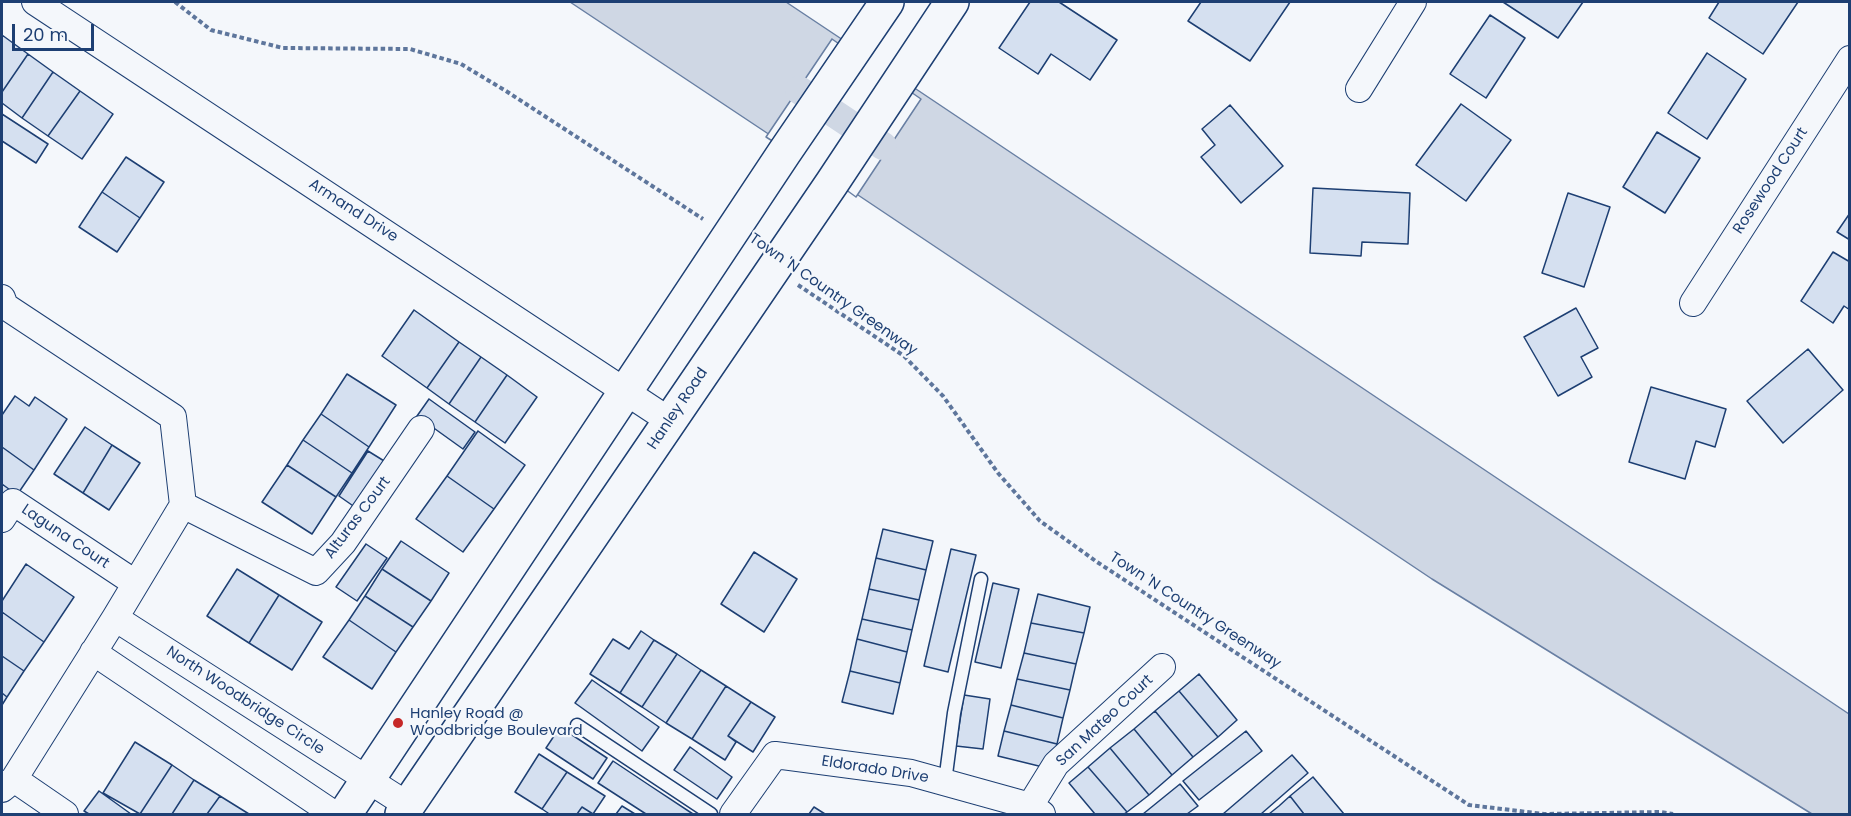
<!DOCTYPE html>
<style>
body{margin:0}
#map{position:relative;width:1851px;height:816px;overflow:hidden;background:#f4f7fb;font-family:Poppins,sans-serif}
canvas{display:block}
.frame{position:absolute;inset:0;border:3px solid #1d3f73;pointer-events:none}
.scale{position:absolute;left:12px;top:24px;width:82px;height:27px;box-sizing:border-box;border:3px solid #1d3f73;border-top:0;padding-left:8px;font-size:18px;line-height:21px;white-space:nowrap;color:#1d3f73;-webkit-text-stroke:4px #f4f7fb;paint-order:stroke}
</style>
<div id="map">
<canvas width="1851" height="816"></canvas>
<div class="frame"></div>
<div class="scale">20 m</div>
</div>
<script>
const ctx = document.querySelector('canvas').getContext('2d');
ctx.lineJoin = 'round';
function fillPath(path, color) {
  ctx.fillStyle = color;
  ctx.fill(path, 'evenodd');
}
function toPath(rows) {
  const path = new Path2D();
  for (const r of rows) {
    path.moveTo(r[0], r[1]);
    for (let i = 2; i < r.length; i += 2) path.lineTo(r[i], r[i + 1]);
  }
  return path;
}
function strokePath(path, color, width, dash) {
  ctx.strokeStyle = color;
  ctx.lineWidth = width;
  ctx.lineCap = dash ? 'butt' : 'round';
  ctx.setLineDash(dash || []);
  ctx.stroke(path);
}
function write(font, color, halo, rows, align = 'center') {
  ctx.font = font + ' Poppins,sans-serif';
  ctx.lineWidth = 4.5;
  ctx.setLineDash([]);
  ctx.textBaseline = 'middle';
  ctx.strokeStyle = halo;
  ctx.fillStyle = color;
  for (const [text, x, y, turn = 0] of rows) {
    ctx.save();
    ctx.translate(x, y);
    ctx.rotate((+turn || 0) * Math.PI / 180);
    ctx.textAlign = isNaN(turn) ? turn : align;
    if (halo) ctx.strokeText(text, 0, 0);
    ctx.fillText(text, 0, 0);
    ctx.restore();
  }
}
const water = toPath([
 [570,2,786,2,843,40,776,139,570,2],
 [913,87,1849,714,1849,814,1812,814,1432,579,846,187,913,87]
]);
fillPath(water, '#cfd7e4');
strokePath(water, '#687fa3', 1.5);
const pier = toPath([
 [832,39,842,46,774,142,766,137,832,39],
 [908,90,921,99,856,197,845,189,908,90]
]);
fillPath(pier, '#f4f7fb');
strokePath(pier, '#687fa3', 1.5);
strokePath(toPath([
 [799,90,883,146]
]), '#cfd7e4', 28);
const building = toPath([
 [1030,2,1059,2,1117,40,1090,80,1051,54,1038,74,999,48,1030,2],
 [1201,2,1290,2,1250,61,1188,21,1201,2],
 [1503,2,1583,2,1558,38,1503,2],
 [1718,2,1798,2,1763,54,1709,18,1719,2,1718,2],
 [1490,15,1525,38,1486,98,1450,74,1490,15],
 [2,35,28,54,2,92,2,35],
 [1707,53,1746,79,1707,139,1668,113,1707,53],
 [28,54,53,72,22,118,2,103,2,92,28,54],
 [53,72,80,91,48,136,22,118,53,72],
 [80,91,113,114,82,159,48,136,80,91],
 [1461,104,1511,140,1466,201,1416,165,1461,104],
 [1230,105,1283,166,1241,203,1201,157,1215,145,1202,129,1230,105],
 [2,114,48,144,36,163,2,141,2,114],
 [1657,132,1700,158,1665,213,1623,187,1657,132],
 [126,157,164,182,140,218,102,192,126,157],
 [1313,188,1410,193,1408,244,1362,242,1361,256,1310,253,1313,188],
 [102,192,140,218,117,252,79,227,102,192],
 [1568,193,1610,207,1584,287,1542,273,1568,193],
 [1850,213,1850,240,1837,232,1850,213],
 [1833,252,1850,262,1850,310,1844,306,1833,323,1801,301,1833,252],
 [1576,308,1598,348,1581,357,1592,377,1558,396,1524,337,1576,308],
 [414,310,459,342,427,388,382,356,414,310],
 [459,342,481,357,449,404,427,388,459,342],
 [1808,349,1843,390,1783,443,1747,401,1808,349],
 [481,357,507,375,475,422,449,404,481,357],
 [347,374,396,405,369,447,321,414,347,374],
 [507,375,537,397,505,443,475,422,507,375],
 [1651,387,1726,409,1715,447,1696,441,1685,479,1629,462,1651,387],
 [15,396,29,406,35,397,67,419,34,470,2,447,2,415,15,396],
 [429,399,475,432,463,449,417,416,429,399],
 [321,414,369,447,352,473,303,440,321,414],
 [85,427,112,445,83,493,54,474,85,427],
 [478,431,525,465,494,509,447,476,478,431],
 [303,440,352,473,336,497,287,465,303,440],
 [112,445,140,463,109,510,83,493,112,445],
 [2,447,34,470,17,495,2,484,2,447],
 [368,451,389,464,359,510,339,496,368,451],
 [287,465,336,497,312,534,262,502,287,465],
 [447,476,494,509,463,552,416,519,447,476],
 [2,484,17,495,2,518,2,484],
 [883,529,933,541,926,570,876,558,883,529],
 [401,541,449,573,431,601,382,569,401,541],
 [366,544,387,558,357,601,336,587,366,544],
 [951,549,976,555,948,672,924,666,951,549],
 [754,552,797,579,764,632,721,604,754,552],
 [876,558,926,570,919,600,869,589,876,558],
 [26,564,74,597,44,642,2,612,2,601,26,564],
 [237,569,279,595,249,643,207,616,237,569],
 [382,569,431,601,413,627,365,596,382,569],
 [993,583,1019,589,1001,668,975,662,993,583],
 [869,589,919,600,912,630,862,619,869,589],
 [1038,594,1090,607,1084,633,1031,623,1038,594],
 [279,595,322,622,292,670,249,643,279,595],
 [365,596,413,627,396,652,349,620,365,596],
 [2,612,44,642,24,671,2,656,2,612],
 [862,619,912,630,907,652,857,639,862,619],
 [349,620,396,652,372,689,323,657,349,620],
 [1031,623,1084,633,1076,664,1024,653,1031,623],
 [641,631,654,640,620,693,590,674,613,639,629,649,641,631],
 [857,639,907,652,900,683,850,671,857,639],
 [654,640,677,654,642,707,620,693,654,640],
 [1024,653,1076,664,1070,690,1017,679,1024,653],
 [677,654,701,670,666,723,642,707,677,654],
 [2,656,24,671,7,697,2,693,2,656],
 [701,670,726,686,692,739,666,723,701,670],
 [850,671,900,683,893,714,842,702,850,671],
 [1199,674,1237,720,1218,737,1179,691,1199,674],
 [1017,679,1070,690,1063,718,1011,705,1017,679],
 [592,680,659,727,642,751,575,703,592,680],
 [726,686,751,702,728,736,736,742,725,760,692,739,726,686],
 [1179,691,1218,737,1193,757,1155,711,1179,691],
 [2,693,7,697,2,705,2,693],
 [964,695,990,699,983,749,956,746,964,695],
 [751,702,775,717,753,752,728,736,751,702],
 [1011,705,1063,718,1057,744,1004,731,1011,705],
 [1155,711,1193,757,1172,775,1134,729,1155,711],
 [560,727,607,758,593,779,546,748,560,727],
 [1134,729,1172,775,1149,795,1110,748,1134,729],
 [1004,731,1057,744,1051,769,998,756,1004,731],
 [1246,731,1262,751,1199,800,1183,781,1246,731],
 [135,742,172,765,140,814,103,793,135,742],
 [690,747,732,777,717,799,674,770,690,747],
 [1110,748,1149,795,1127,812,1088,767,1110,748],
 [539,754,567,772,542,809,515,792,539,754],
 [1292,755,1308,773,1261,814,1223,814,1292,755],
 [613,761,649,785,693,814,646,814,598,783,613,761],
 [172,765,194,780,172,814,140,814,172,765],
 [1088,767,1127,812,1124,814,1095,814,1069,783,1088,767],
 [567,772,605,796,593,814,582,807,577,814,547,814,548,813,542,809,567,772],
 [1313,777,1344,814,1304,814,1290,796,1313,777],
 [194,780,220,796,207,814,172,814,194,780],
 [1180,784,1198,806,1187,814,1143,814,1180,784],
 [99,791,131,814,89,814,84,811,99,791],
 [220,796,249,814,207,814,220,796],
 [1290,796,1304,814,1269,814,1279,806,1290,796],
 [622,806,635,814,616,814,622,806],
 [582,807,593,814,577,814,582,807],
 [814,807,825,814,809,814,814,807]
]);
fillPath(building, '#d5e0f0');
strokePath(building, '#1d3f73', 1.5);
const service = toPath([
 [577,725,711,814],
 [945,782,954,713,981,579]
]);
const minor = toPath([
 [35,2,670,421],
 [1359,89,1413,2],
 [2,298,5,306,173,417,183,505,115,618,14,779,2,789],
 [1693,303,1850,59],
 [183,505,316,572,343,543,421,429],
 [2,519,13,502,135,583],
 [115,618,409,806],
 [93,652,334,814],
 [14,779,65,814],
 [1030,806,1056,764,1162,667],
 [733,814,775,755,911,773,1030,806,1042,814]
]);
const secondary = toPath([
 [345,814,784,153,887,2],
 [402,814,832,183,952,2]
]);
strokePath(service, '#1d3f73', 15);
strokePath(minor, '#1d3f73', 28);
strokePath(secondary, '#1d3f73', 36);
strokePath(toPath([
 [175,2,211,30,283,48,410,49,461,64,506,91,703,219],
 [798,285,904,356,943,396,998,473,1040,521,1097,562,1469,805,1544,814,1661,812,1673,814]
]), '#5e769c', 4, [4.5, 3]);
strokePath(service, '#f4f7fb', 12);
strokePath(minor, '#f4f7fb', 26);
strokePath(secondary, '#f4f7fb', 33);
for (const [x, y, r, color] of [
 [398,723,6,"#c62828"]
]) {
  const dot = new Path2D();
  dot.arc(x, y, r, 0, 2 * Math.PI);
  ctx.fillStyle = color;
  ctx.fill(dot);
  strokePath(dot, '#f4f7fb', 2);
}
write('15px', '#1d3f73', '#f4f7fb', [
 ["Rosewood Court",1771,181,-57],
 ["Armand Drive",353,211,33],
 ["Town 'N Country Greenway",833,295,35],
 ["Hanley Road",678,409,-56],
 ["Alturas Court",358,518,-53],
 ["Laguna Court",65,537,34],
 ["Town 'N Country Greenway",1195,611,33],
 ["North Woodbridge Circle",245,701,33],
 ["San Mateo Court",1105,721,-43],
 ["Eldorado Drive",875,770,9]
]);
write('15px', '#1d3f73', '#f4f7fb', [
 ["Hanley Road @",410,714],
 ["Woodbridge Boulevard",410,731]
], 'left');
</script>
